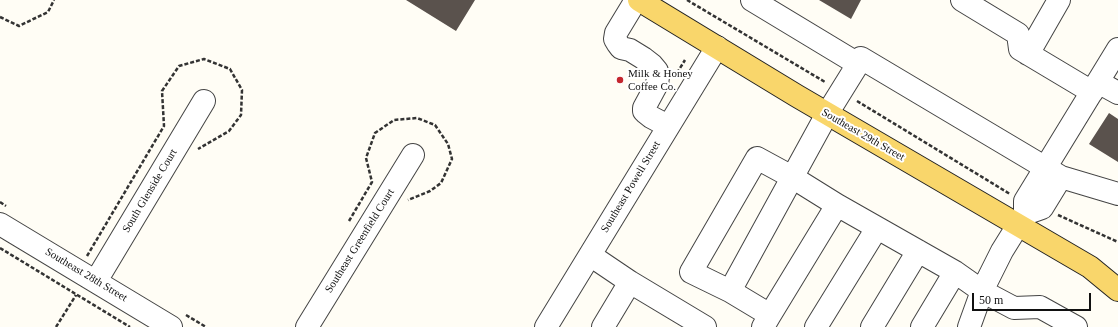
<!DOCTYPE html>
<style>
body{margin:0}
#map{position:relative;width:1118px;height:327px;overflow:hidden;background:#fffdf5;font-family:"Times New Roman",serif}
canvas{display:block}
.scale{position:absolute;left:972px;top:293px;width:119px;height:18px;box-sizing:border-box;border:2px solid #111;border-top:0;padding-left:5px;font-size:12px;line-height:14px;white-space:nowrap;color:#111;-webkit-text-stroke:3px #fff;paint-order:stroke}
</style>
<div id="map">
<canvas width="1118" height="327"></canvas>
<div class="scale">50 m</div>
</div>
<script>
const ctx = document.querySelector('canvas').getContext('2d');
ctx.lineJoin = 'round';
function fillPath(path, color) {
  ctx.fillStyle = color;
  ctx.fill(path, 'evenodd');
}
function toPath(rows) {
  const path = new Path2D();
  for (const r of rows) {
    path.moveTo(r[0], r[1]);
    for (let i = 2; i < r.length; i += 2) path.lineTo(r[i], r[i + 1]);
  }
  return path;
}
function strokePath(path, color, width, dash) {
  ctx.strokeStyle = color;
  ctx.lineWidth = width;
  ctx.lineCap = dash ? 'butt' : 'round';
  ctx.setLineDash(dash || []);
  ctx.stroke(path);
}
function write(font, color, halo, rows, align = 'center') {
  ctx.font = font + ' "Times New Roman",serif';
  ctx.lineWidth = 4;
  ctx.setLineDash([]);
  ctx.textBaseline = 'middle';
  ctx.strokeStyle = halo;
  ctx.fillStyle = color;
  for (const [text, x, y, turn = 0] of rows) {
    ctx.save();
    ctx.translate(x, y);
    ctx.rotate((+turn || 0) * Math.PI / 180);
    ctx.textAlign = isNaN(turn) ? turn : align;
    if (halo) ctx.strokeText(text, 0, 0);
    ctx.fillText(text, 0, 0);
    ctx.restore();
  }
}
fillPath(toPath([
 [406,0,475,0,456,31],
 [819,0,861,0,851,19],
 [1109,113,1118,119,1118,162,1089,144]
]), '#5a524d');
const minor = toPath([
 [636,0,616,33,615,39,618,44,621,48,630,50,643,58,652,65,657,71,658,77,657,84,644,108,644,111,646,113,651,117,668,126],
 [752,0,858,64,827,114,730,291,770,315,763,327],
 [962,0,1018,34,1020,49,1092,92],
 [1028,54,1059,0],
 [861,58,1061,177,1118,194],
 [1098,82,1118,93],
 [837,205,955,272,982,291,1014,308,1040,307,1076,327],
 [1025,214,1042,208,1061,177],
 [0,224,171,327],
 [590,255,630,282,705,327],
 [96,281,204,101],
 [730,291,691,272,757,158,792,177,837,205,770,315],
 [307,327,413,155],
 [546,327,717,47],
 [603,327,630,282],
 [816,327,877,228],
 [872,327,918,251],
 [922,327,955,272],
 [969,327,982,291,1002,251,1025,214,1025,201,1118,49]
]);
const major = toPath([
 [639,0,797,96,1090,267,1118,290]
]);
strokePath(minor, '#444', 24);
strokePath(major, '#222', 24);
strokePath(toPath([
 [687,0,825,82],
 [0,17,19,26,48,12,54,0],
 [677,73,685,60],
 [857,101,1010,194],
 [0,202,6,206],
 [1058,215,1118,242],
 [349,221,372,182,366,158,375,133,394,120,417,118,435,125,448,144,452,159,441,183,430,191,408,200],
 [0,248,130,327],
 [87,256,164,126,162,91,179,66,204,59,230,69,242,90,241,115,229,131,198,149],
 [186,315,206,327],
 [56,327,76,295]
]), '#333', 2.5, [4, 2]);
strokePath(minor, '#fff', 22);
strokePath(major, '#f9d66b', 22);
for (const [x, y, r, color] of [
 [620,80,4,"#c4262e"]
]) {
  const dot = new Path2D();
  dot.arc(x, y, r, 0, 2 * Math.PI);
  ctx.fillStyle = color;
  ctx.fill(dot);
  strokePath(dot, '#fff', 1.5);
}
write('11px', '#111', '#fff', [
 ["Milk & Honey",628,74],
 ["Coffee Co.",628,87]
], 'left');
write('11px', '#111', '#fff', [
 ["Southeast 29th Street",863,135,30],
 ["Southeast Powell Street",631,187,-59],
 ["South Glenside Court",150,191,-59],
 ["Southeast Greenfield Court",360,241,-58],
 ["Southeast 28th Street",86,275,31]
]);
</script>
